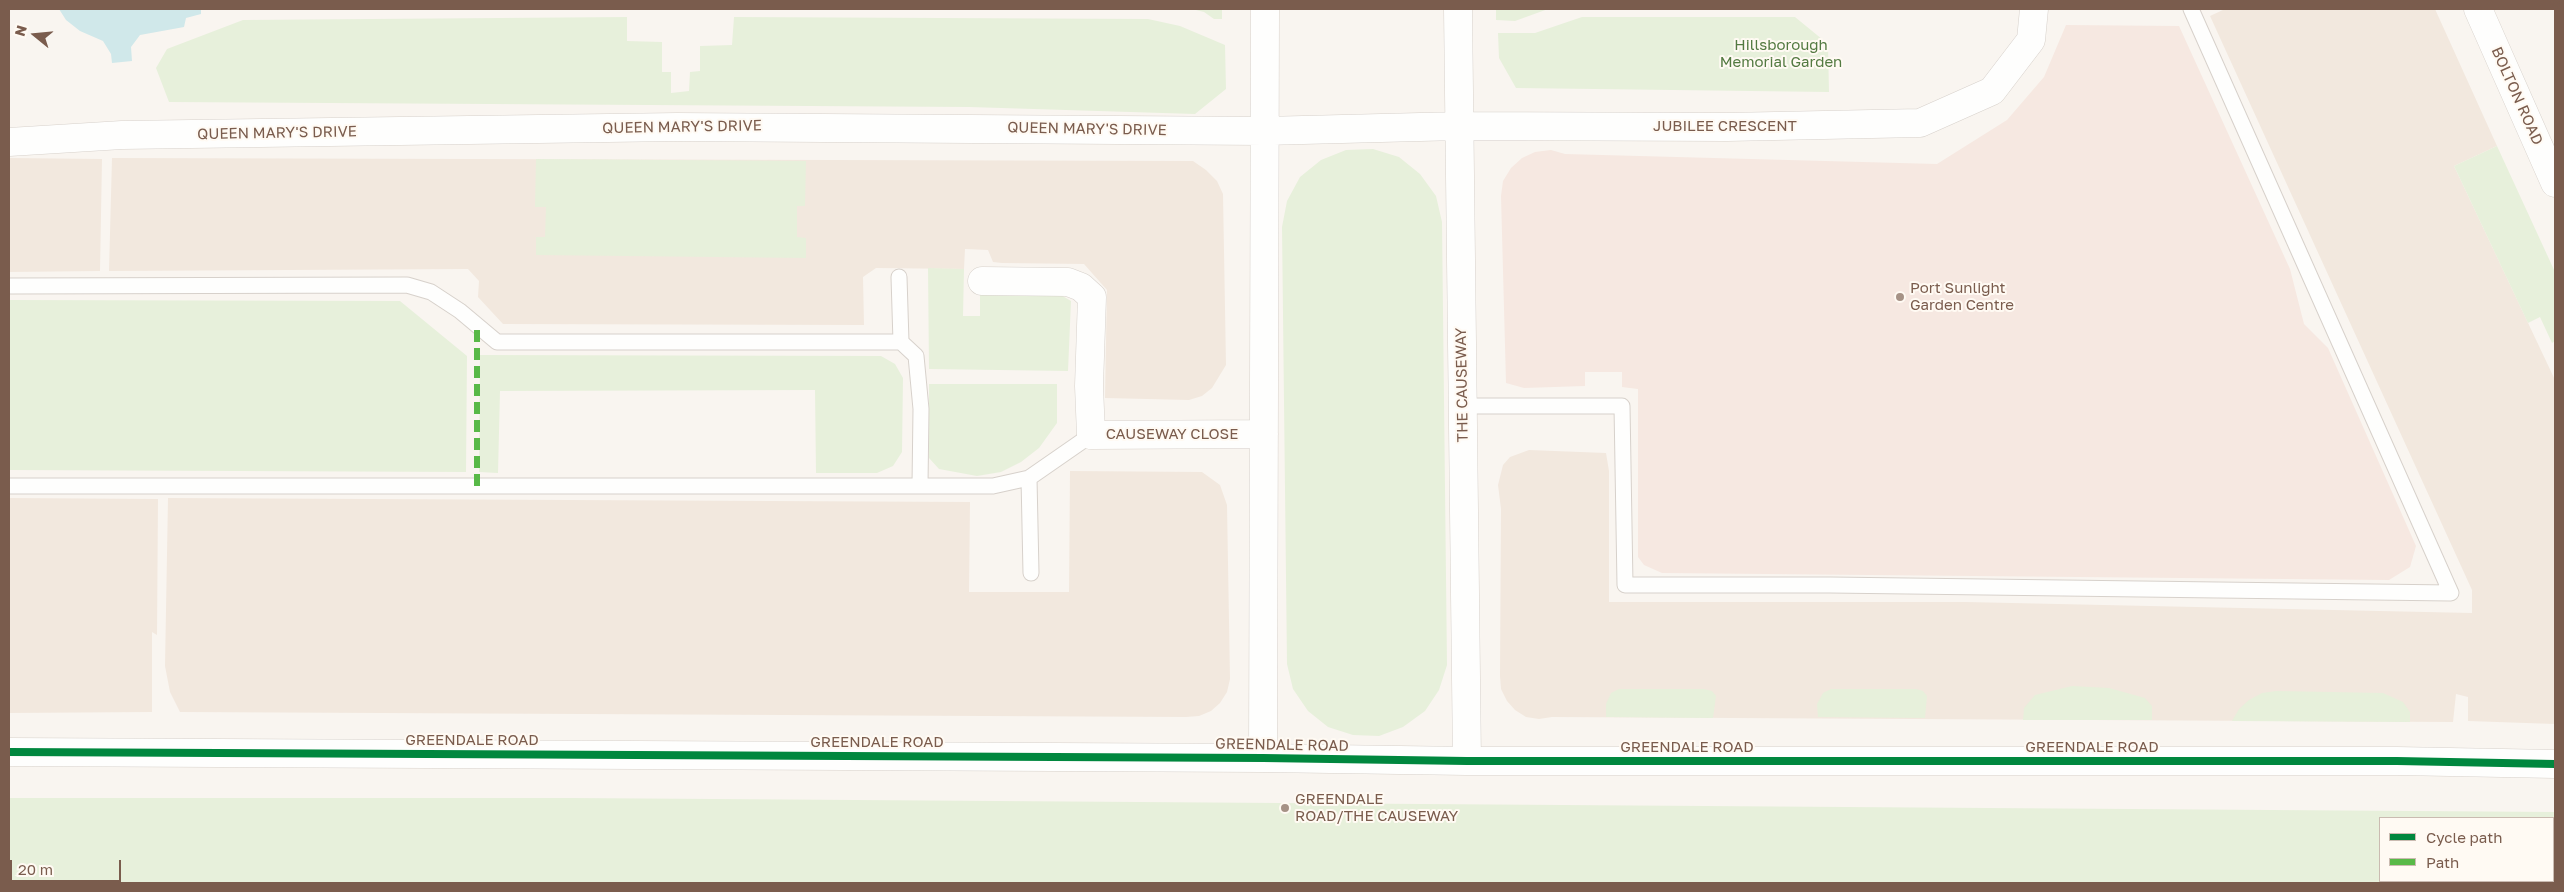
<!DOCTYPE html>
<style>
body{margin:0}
#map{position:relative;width:2564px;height:892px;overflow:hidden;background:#f9f5f0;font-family:"Golos Text",sans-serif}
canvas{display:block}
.frame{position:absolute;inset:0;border:10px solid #7a5c4d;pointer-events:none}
.legend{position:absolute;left:2379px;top:817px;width:175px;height:65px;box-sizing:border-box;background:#fffaf3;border:1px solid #cabbb1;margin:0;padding:6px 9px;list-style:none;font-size:15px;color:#7a5c4d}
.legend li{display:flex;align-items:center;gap:10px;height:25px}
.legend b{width:25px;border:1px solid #cabbb1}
.north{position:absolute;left:10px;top:10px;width:50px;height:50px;-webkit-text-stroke:4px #fffaf3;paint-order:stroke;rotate:287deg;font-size:14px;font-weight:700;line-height:20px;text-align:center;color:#7a5c4d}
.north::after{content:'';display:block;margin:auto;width:18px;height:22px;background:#7a5c4d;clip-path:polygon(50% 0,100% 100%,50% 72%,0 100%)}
.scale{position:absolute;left:10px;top:860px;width:111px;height:22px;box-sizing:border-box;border:2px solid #7a5c4d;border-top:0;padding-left:6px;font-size:15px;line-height:18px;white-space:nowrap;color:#7a5c4d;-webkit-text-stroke:4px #fffaf3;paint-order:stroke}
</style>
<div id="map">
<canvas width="2564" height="892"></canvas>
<div class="frame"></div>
<ul class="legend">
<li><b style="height:6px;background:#00873e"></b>Cycle path</li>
<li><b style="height:6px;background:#58b947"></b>Path</li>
</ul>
<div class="north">N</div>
<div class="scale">20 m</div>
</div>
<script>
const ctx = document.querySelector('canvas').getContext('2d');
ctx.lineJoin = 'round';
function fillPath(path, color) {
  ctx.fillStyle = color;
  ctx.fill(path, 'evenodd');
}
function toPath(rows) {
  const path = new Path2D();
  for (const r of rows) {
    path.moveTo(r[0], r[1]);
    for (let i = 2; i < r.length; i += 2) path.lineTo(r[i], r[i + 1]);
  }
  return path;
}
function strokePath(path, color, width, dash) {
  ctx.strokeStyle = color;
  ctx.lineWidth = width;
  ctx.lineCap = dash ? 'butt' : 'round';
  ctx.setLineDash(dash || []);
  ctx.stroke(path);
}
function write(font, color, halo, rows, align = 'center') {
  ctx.font = font + ' "Golos Text",sans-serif';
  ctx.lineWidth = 4;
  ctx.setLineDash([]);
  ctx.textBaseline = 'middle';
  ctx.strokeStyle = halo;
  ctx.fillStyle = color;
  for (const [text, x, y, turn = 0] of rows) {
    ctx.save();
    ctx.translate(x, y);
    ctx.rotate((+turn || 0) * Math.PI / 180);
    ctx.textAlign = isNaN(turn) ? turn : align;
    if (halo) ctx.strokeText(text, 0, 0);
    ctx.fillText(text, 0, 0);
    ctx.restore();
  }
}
fillPath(toPath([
 [2225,9,2435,9,2497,146,2454,166,2555,380,2555,724,2468,721,2468,697,2456,694,2453,722,1552,717,1539,719,1526,717,1515,710,1507,701,1501,689,1500,676,1501,509,1498,485,1503,465,1510,457,1529,450,1606,453,1609,471,1609,602,1966,602,2472,613,2472,590,2210,16],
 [9,158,102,159,100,271,9,272],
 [112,158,1193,161,1206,170,1217,181,1223,194,1226,365,1212,388,1202,396,1189,400,1105,398,1107,290,1084,264,1002,263,993,262,988,250,965,249,964,269,876,268,863,277,864,325,503,324,478,297,479,281,468,269,109,271],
 [1070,471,1202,472,1220,485,1227,505,1230,679,1227,692,1220,703,1211,711,1199,716,1186,717,180,712,170,692,165,666,168,498,970,502,969,592,1069,592],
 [9,498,158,499,157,635,152,632,152,712,9,713]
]), '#f2e8de');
fillPath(toPath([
 [2066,25,2179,26,2290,269,2304,324,2328,348,2416,546,2410,567,2389,580,1662,573,1644,565,1638,557,1638,389,1622,387,1622,372,1585,372,1585,386,1524,388,1506,383,1501,196,1503,181,1511,168,1522,158,1535,152,1551,150,1565,154,1937,164,2007,120,2044,77]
]), '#f6e8e1');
fillPath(toPath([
 [1192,9,1222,9,1222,19,1214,19,1204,12],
 [1496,9,1548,9,1515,21,1496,20],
 [627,17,627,41,662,42,662,72,671,72,671,93,689,91,690,72,700,71,700,46,732,45,734,17,1148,19,1180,26,1225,45,1226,89,1195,114,969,107,169,102,156,68,167,49,243,20],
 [1582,17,1795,17,1828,44,1829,92,1516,88,1499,58,1498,33,1535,33],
 [2497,146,2555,272,2555,341,2552,343,2540,317,2528,323,2454,166],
 [1373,149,1399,157,1420,174,1436,196,1442,222,1447,665,1439,690,1425,711,1403,727,1379,736,1353,735,1328,727,1308,711,1293,689,1287,664,1282,227,1287,201,1300,177,1321,160,1346,150],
 [536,159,806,161,805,206,797,206,797,237,806,238,806,258,536,255,536,237,545,237,546,207,535,207],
 [928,268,964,269,963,316,980,316,980,294,1061,295,1071,301,1068,371,929,369],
 [9,300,400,301,467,356,466,472,9,470],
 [480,355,881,356,895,364,903,378,902,452,893,466,877,473,816,473,815,390,500,391,498,473,479,472],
 [929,384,1057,384,1057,423,1039,448,1021,462,1001,472,977,476,939,469,929,458],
 [2072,686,2109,688,2145,698,2152,706,2152,720,2023,720,2024,708,2035,695],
 [1619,689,1704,689,1712,691,1716,696,1713,718,1606,717,1606,704,1611,693],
 [1831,689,1916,689,1923,691,1927,696,1925,718,1818,717,1817,704,1823,693],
 [2276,691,2383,693,2403,702,2410,712,2410,722,2232,721,2239,709,2249,700,2262,693],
 [9,798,572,798,2555,812,2555,883,2498,883,2493,881,2553,881,2553,818,2380,818,2381,881,2378,883,9,883]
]), '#e7f0db');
fillPath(toPath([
 [59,9,201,9,201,14,186,18,184,27,140,35,131,47,132,61,112,63,111,54,103,41,80,31,66,20]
]), '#d0e8ea');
const lane = toPath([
 [899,277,901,342],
 [9,286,407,285,431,292,460,311,497,342,901,342,916,356,921,409,920,485],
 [1462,406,1622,406,1625,585,1830,585,2451,593,2191,9],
 [1029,478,1031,573],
 [9,486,993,486,1029,478,1091,435]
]);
const street = toPath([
 [1458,9,1467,761],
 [2478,9,2555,183],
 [9,142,122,135,677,127,1264,131,1459,126,1727,127,1920,123,1992,91,2031,40,2034,9],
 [982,281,1068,282,1081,287,1092,297,1089,386,1091,435,1264,434],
 [9,752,1263,758,1467,761,2397,761,2555,764],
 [1263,758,1265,9]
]);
strokePath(lane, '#d7d1cb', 17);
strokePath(street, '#d7d1cb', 29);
strokePath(lane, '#fefefd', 15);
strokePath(street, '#fefefd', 28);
strokePath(toPath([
 [477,486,477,326]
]), '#58b947', 6, [12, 6]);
strokePath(toPath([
 [9,752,1263,758,1467,761,2397,761,2555,764]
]), '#00873e', 8);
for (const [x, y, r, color] of [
 [1900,297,5,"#a69286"],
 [1285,808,5,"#a69286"]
]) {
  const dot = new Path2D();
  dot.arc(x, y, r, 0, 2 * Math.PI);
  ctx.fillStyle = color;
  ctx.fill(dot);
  strokePath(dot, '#fffaf3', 2);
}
write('15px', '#537a41', '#fffaf3', [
 ["Hillsborough",1781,45],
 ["Memorial Garden",1781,62]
]);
write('15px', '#7a5c4d', '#fffaf3', [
 ["BOLTON ROAD",2517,96,66],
 ["JUBILEE CRESCENT",1725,126],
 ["QUEEN MARY'S DRIVE",682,127,-1],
 ["QUEEN MARY'S DRIVE",1087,129,1],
 ["QUEEN MARY'S DRIVE",277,133,-1],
 ["THE CAUSEWAY",1462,385,-91],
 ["CAUSEWAY CLOSE",1172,434],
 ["GREENDALE ROAD",472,740],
 ["GREENDALE ROAD",877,742],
 ["GREENDALE ROAD",1282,745,1],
 ["GREENDALE ROAD",1687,747],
 ["GREENDALE ROAD",2092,747]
]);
write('15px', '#7a5c4d', '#fffaf3', [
 ["Port Sunlight",1910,288],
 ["Garden Centre",1910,305],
 ["GREENDALE",1295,799],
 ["ROAD/THE CAUSEWAY",1295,816]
], 'left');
</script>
